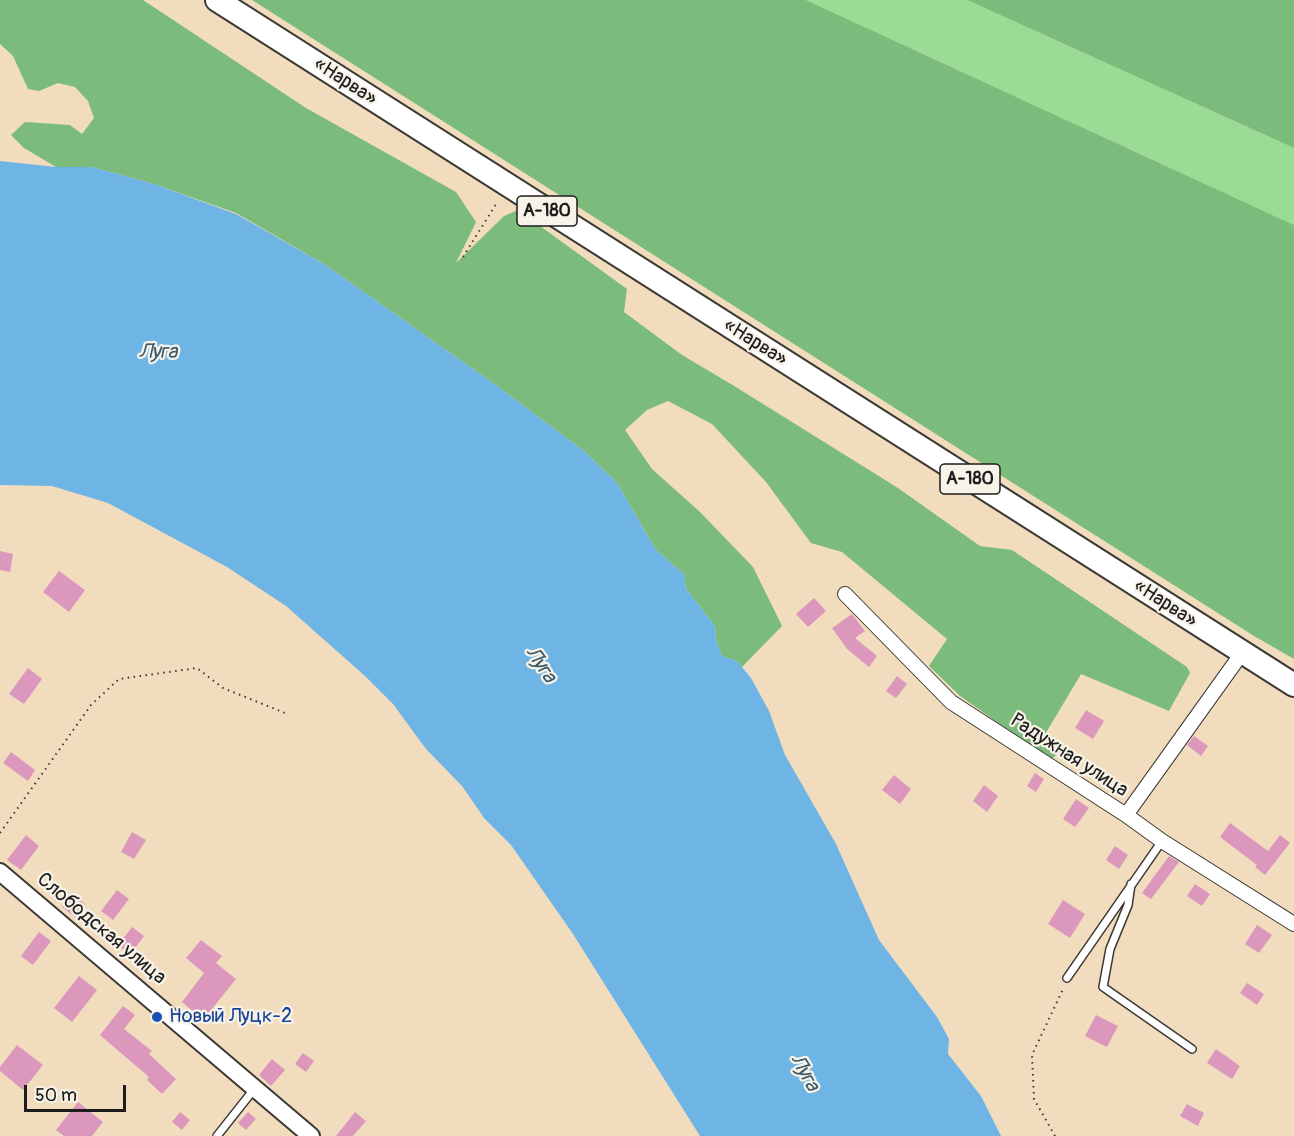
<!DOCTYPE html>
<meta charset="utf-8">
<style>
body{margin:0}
#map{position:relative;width:1294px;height:1136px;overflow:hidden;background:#f2dcbe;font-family:Pangolin,sans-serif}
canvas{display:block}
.scale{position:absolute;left:24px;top:1085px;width:102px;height:27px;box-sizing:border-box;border:3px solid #1c1c1c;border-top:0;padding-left:8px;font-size:18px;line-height:21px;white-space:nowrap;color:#1c1c1c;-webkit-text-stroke:4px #f7f3e8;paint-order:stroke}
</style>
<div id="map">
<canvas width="1294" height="1136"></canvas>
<div class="scale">50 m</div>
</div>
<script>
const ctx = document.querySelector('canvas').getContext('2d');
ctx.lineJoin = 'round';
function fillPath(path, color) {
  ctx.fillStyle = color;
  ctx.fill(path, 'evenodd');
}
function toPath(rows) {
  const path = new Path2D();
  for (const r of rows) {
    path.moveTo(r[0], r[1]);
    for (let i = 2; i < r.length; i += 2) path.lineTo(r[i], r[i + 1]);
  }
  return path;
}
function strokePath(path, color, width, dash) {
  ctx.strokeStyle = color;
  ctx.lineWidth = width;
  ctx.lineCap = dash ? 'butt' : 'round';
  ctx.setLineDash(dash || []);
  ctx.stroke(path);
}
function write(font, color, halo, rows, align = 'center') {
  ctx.font = font + ' Pangolin,sans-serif';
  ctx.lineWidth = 4.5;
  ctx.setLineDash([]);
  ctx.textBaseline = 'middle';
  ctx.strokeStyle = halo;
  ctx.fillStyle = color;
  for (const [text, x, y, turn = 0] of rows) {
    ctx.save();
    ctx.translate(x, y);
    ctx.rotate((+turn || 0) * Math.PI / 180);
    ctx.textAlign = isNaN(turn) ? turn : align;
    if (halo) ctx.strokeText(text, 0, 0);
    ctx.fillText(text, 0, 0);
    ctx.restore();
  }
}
fillPath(toPath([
 [806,0,967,0,1294,148,1294,225]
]), '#9adc93');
fillPath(toPath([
 [0,0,143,0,306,108,456,192,476,222,456,263,504,216,518,210,627,289,624,312,682,355,731,384,898,488,980,546,1012,550,1187,667,1190,673,1169,711,1081,674,1044,736,1057,754,1051,760,960,696,929,666,947,639,842,552,811,543,766,482,712,424,668,401,647,410,625,430,652,469,700,512,753,567,782,626,742,667,737,661,722,656,716,640,715,626,686,589,684,574,656,550,617,483,584,451,497,386,324,264,236,213,154,184,92,167,56,167,24,148,11,135,25,122,70,125,82,134,94,118,88,101,75,87,58,83,39,91,28,89,13,56,0,44],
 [252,0,806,0,1294,225,1294,659,1254,636],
 [967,0,1294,0,1294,148]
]), '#7bbc7d');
fillPath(toPath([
 [0,161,56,167,92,167,154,184,236,214,324,264,497,386,584,451,617,483,656,550,684,574,686,589,715,626,716,640,722,656,737,661,751,678,769,711,785,755,836,844,879,940,937,1017,949,1039,948,1054,981,1096,1001,1136,700,1136,573,934,511,845,484,818,462,786,426,749,393,704,365,676,286,606,227,567,108,503,52,486,0,485]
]), '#6eb5e5');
fillPath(toPath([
 [0,551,13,554,10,572,0,570],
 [59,571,85,590,69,612,43,592],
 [814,598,826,611,808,627,796,614],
 [852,614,865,631,855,638,877,656,869,667,847,649,832,628],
 [28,668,42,679,24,704,9,694],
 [897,676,907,684,896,698,886,691],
 [1086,710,1104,721,1093,739,1075,728],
 [1194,736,1208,746,1201,756,1187,745],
 [11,752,35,770,28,781,3,763],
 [1035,773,1044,779,1036,792,1027,786],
 [894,775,911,789,900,804,882,790],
 [984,785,998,796,987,812,973,801],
 [1076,799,1089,808,1075,827,1063,819],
 [1230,823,1268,851,1280,835,1290,843,1265,875,1255,867,1257,865,1220,837],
 [132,832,146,840,134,859,121,852],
 [26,835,39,846,21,870,7,860],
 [1115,846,1128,855,1119,869,1106,860],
 [1169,856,1179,862,1151,899,1142,893],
 [1195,884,1210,894,1202,906,1187,896],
 [117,890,129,899,113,920,101,911],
 [72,894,85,904,75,917,62,907],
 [1063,900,1085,914,1070,938,1048,924],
 [1257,925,1272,935,1259,953,1245,944],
 [132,927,144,936,130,955,118,945],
 [39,932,51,941,33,965,21,956],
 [201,940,222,956,216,963,236,979,203,1020,182,1002,204,973,186,958],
 [79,976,97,990,72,1022,54,1008],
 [1247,983,1264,994,1257,1005,1240,993],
 [123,1006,135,1015,124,1029,152,1051,149,1054,176,1079,162,1094,147,1080,149,1077,100,1035],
 [1096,1015,1118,1026,1107,1047,1085,1036],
 [17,1045,43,1065,23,1090,0,1071,0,1067],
 [1216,1049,1240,1066,1232,1079,1207,1063],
 [303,1053,314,1061,306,1072,295,1064],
 [272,1059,285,1070,271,1086,259,1075],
 [78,1102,103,1122,92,1136,64,1136,56,1130],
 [1187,1104,1204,1113,1198,1126,1180,1116],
 [180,1112,190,1120,182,1130,172,1122],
 [248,1112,256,1119,246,1130,238,1123],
 [355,1112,366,1121,353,1136,336,1136]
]), '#db98bc');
const service = toPath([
 [1131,884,1128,905,1110,949,1103,987,1192,1049],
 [1067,978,1162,841],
 [217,1136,255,1088]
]);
const minor = toPath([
 [845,594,951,702,1126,815,1162,841,1294,924],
 [1126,815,1242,653]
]);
const tertiary = toPath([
 [0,872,311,1136]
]);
const trunk = toPath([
 [217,0,1294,685]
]);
strokePath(service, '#3c3934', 10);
strokePath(minor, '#3c3934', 16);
strokePath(tertiary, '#3c3934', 20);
strokePath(trunk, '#3c3934', 26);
strokePath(toPath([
 [463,257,498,201],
 [0,833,91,705,119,679,197,668,223,688,285,713],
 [1055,1136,1034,1099,1032,1055,1064,987]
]), '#3c3934', 2, [1.5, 4.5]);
strokePath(service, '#fff', 7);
strokePath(minor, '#fff', 14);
strokePath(tertiary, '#fff', 16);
strokePath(trunk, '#fff', 22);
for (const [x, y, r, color] of [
 [157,1017,6,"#1a4fb4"]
]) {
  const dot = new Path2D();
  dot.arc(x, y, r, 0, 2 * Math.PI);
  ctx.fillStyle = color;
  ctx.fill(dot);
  strokePath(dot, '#f7f3e8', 2);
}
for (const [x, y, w] of [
 [547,211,60],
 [970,479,60]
]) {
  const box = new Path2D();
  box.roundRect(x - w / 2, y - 15, w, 30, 4.5);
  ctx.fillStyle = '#f7f3e8';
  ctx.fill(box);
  strokePath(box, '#1c1c1c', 1.5);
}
write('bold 18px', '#1c1c1c', null, [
 ["А-180",547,211],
 ["А-180",970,479]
]);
write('20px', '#1c1c1c', '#f7f3e8', [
 ["«Нарва»",345,82,33],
 ["«Нарва»",755,343,32],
 ["«Нарва»",1165,604,33],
 ["Радужная улица",1069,756,33],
 ["Слободская улица",101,929,40]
]);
write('20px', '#164399', '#f7f3e8', [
 ["Новый Луцк-2",169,1017]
], 'left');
write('italic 21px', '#3d596c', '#f7f3e8', [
 ["Луга",158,353],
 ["Луга",540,665,56],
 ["Луга",804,1073,61]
]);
</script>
